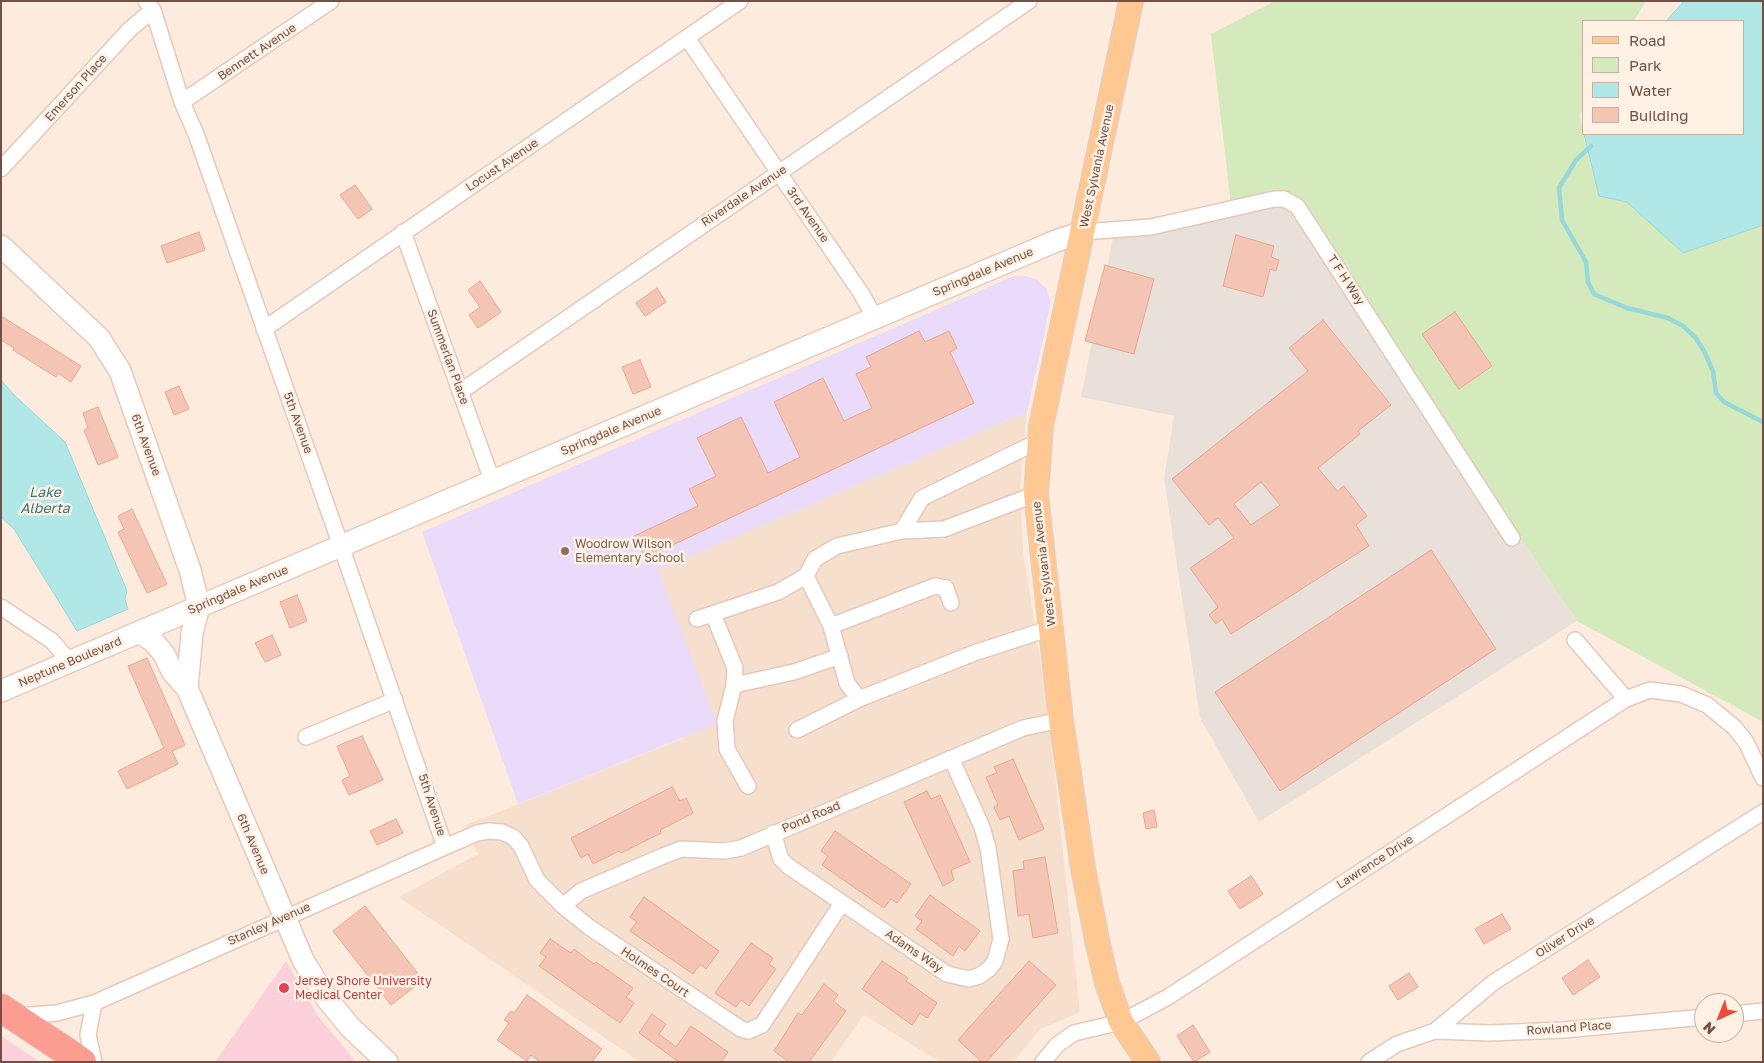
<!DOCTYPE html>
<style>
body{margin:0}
#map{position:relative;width:1764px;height:1063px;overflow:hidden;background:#fdecdd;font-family:"Golos Text",sans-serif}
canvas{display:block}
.frame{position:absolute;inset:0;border:2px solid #734f45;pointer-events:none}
.legend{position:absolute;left:1582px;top:20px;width:162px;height:115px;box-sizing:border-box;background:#fff1e4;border:1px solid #c7b0a4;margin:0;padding:6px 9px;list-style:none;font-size:15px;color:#734f45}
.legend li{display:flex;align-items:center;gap:10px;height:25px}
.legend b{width:25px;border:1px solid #c7b0a4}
.north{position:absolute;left:1694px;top:993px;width:50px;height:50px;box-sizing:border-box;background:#fff1e4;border:1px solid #c7b0a4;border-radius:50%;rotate:224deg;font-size:14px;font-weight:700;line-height:20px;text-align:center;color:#734f45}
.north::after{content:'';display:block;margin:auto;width:18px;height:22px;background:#ee4a3b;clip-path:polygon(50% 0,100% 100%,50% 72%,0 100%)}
</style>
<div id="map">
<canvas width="1764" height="1063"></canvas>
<div class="frame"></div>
<ul class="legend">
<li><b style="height:6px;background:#ffc792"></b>Road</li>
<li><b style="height:14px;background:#d5eabc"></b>Park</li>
<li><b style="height:14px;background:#b2e7e7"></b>Water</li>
<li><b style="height:14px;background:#f4c4b4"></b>Building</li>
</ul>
<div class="north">N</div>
</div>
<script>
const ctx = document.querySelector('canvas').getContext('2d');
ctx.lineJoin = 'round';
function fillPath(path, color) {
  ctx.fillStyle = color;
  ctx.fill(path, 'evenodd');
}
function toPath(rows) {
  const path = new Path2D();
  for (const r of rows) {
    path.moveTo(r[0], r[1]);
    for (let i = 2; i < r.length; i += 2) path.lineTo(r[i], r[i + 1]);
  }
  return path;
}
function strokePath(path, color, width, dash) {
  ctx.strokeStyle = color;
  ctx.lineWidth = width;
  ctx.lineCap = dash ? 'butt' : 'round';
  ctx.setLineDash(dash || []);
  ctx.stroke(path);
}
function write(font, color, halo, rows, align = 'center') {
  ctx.font = font + ' "Golos Text",sans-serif';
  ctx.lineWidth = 5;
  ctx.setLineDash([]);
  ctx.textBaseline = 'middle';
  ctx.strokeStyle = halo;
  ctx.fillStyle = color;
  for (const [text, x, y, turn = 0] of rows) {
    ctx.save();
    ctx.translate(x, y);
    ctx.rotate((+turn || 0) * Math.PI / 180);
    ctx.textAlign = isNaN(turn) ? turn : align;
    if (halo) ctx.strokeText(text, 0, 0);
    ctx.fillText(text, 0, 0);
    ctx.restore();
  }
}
fillPath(toPath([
 [1027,412,1020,490,1023,551,1047,701,1080,1012,1039,1030,1014,1062,940,1062,864,1015,831,1062,640,1062,399,897,478,854,466,825,684,738,657,570]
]), '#f7dfce');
fillPath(toPath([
 [1294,194,1356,284,1488,491,1577,621,1259,822,1200,718,1164,478,1174,416,1081,397,1116,223]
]), '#eae0da');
fillPath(toPath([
 [1014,276,1026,276,1036,279,1046,288,1051,302,1027,412,658,570,717,724,518,804,422,532]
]), '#e9dbf9');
fillPath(toPath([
 [286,961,318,1016,356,1062,215,1062],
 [1,1036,40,1062,1,1062]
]), '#fcd0db');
fillPath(toPath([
 [1271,1,1646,1,1634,21,1583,21,1583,109,1580,114,1583,134,1599,196,1627,202,1683,253,1763,225,1763,722,1577,621,1488,491,1356,284,1294,194,1231,205,1211,34,1271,3]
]), '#d5eabc');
const water = toPath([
 [1684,1,1763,1,1763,225,1683,253,1627,202,1599,196,1584,134,1743,134,1743,21,1666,21,1684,1],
 [1,380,13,394,65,442,127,591,125,599,128,609,77,631,14,529,1,517,1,380]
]);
fillPath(water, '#b2e7e7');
strokePath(water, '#97d8d9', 1);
strokePath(toPath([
 [1591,146,1576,160,1559,188,1562,220,1586,262,1588,282,1594,294,1627,308,1668,318,1683,326,1695,337,1704,351,1713,371,1716,393,1724,402,1763,422]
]), '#97d8d9', 4.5);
const building = toPath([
 [355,185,372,209,358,219,340,195,355,185],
 [199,232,205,250,167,263,161,246,199,232],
 [1236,235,1274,246,1271,257,1279,260,1276,271,1270,269,1263,297,1223,286,1236,235],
 [1105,265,1154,279,1134,354,1085,341,1105,265],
 [480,281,501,312,478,328,469,315,480,307,468,290,480,281],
 [657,288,666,302,645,316,636,303,657,288],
 [1455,312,1492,366,1459,389,1422,334,1455,312],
 [1,316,81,366,71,382,58,373,56,377,13,350,14,348,1,340,1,316],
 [1323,320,1391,405,1358,431,1360,434,1318,468,1337,491,1344,486,1367,516,1356,525,1369,546,1231,634,1222,619,1216,624,1209,615,1218,607,1190,568,1234,538,1218,518,1209,525,1172,479,1308,371,1289,348,1323,320],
 [1261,482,1280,505,1251,525,1234,504,1261,482],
 [919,331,925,342,949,331,957,348,950,352,974,403,645,558,634,536,698,506,689,489,716,476,697,438,741,417,768,473,800,457,774,402,823,378,844,421,872,408,856,374,871,367,866,357,919,331],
 [640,360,651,387,633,394,622,367,640,360],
 [179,386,189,409,174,415,165,392,179,386],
 [98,407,118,457,98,465,84,430,88,428,83,413,98,407],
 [132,509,167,584,147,593,118,532,124,529,118,516,132,509],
 [1431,550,1496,649,1280,791,1215,692,1431,550],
 [297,595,307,621,290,628,280,602,297,595],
 [272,635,281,655,265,662,255,643,272,635],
 [147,658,185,745,172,751,178,764,127,789,118,771,164,748,128,666,147,658],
 [362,736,383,780,349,795,342,780,350,776,337,746,362,736],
 [1013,759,1044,829,1019,840,1009,816,1000,820,994,807,998,805,986,777,997,773,994,767,1013,759],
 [672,787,680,801,686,798,693,813,660,830,661,833,621,853,619,851,593,864,588,854,581,858,571,838,672,787],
 [927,791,931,799,940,795,970,862,951,870,954,880,943,886,904,802,927,791],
 [1154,810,1157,827,1146,829,1143,813,1154,810],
 [396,819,403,833,377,845,370,831,396,819],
 [835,831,911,884,897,903,891,899,884,908,822,865,828,856,821,851,835,831],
 [1045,857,1058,933,1033,938,1029,914,1018,916,1013,871,1024,869,1023,861,1045,857],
 [1251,876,1263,894,1240,909,1228,891,1251,876],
 [930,895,980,931,965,951,959,946,953,956,916,929,922,921,915,916,930,895],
 [644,897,719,951,706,969,700,964,693,974,630,931,637,922,630,917,644,897],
 [365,906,423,980,391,1005,333,931,365,906],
 [1502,914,1511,929,1484,944,1475,929,1502,914],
 [550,939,571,953,574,949,594,964,596,962,633,988,626,997,634,1003,620,1023,539,966,546,957,540,953,550,939],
 [751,943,773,958,769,964,776,969,749,1006,741,1000,736,1007,715,993,751,943],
 [1588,960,1600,977,1573,995,1562,978,1588,960],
 [882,961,908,978,906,981,937,1003,927,1018,920,1013,912,1025,862,989,882,961],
 [1029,961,1056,985,986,1062,982,1062,958,1040,1029,961],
 [1409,973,1418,987,1398,1000,1389,986,1409,973],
 [824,984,838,995,833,1001,846,1011,809,1062,789,1062,774,1051,798,1013,802,1015,824,984],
 [527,995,602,1049,592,1062,540,1062,531,1055,527,1061,497,1040,509,1023,504,1020,511,1011,514,1013,527,995],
 [652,1014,666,1024,659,1034,676,1047,691,1026,728,1052,721,1062,679,1062,639,1033,652,1014],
 [1193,1025,1210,1052,1194,1062,1177,1036,1193,1025]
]);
fillPath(building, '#f4c4b4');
strokePath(building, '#e7a793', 1);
const street = toPath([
 [146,1,153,10,182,102,196,134,341,546,445,847],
 [687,38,861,293,875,318],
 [182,102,331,1],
 [1,169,130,29,153,10],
 [403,232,493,483],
 [1083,232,1151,227,1274,199,1284,199,1297,206,1512,538],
 [264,329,740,1],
 [460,392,1029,1],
 [902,531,922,498,1039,441],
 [1,607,52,641,70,662],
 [713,614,735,668,734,685,725,721,727,749,748,786],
 [697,619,778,592,806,576],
 [831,626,935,586,946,588,951,603],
 [1575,640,1626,699],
 [734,685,794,672,840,656],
 [859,699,847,683,831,626,806,576,815,559,837,546,902,531,944,529,1036,494],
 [797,730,859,699,974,653,1051,628],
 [306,737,395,700],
 [773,833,781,859,788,866,947,974,969,979,979,976,989,969,995,961,1001,939,988,848,982,827,951,758],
 [563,906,581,891,663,856,681,849,724,851,741,848,1023,728,1061,720],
 [1734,1014,1763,1011],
 [15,1016,57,1013,94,1003,445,847,477,833,489,831,502,832,513,837,521,846,537,880,563,906,589,927,741,1029,748,1031,762,1025,842,903],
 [1435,1031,1490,1033,1564,1030,1704,1017],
 [94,1062,88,1035,94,1003],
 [1043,1062,1057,1045,1074,1033,1121,1022,1168,997,1626,699,1650,690,1681,694,1707,705,1734,727,1746,742,1763,778],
 [1369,1062,1397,1044,1435,1031,1494,982,1763,812]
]);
const secondary = toPath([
 [1,246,99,338,120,371,190,570,199,606,192,633,187,688],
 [140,633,153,641,164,654,172,671,187,688,303,960,327,999,350,1027,387,1062],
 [1,691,875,318,1056,241,1083,232]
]);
const primary = toPath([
 [1131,1,1041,426,1036,494,1061,720,1083,868,1097,940,1107,983,1121,1022,1148,1062]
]);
const highway = toPath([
 [1,1008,82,1062]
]);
strokePath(street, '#e3c9bc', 18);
strokePath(secondary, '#e8c8b9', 24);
strokePath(primary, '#dbd1cf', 26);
strokePath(highway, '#dbd1cf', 30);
strokePath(street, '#fff', 15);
strokePath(secondary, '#fff', 21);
strokePath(primary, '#ffc792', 24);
strokePath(highway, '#fb9d90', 28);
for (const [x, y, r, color] of [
 [565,551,5,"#8d6e63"],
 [284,988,6,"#e0444e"]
]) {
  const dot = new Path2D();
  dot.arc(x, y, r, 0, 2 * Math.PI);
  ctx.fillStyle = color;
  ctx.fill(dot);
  strokePath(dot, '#fff1e4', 2);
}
write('12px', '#734f45', '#fff1e4', [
 ["Bennett Avenue",257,52,-34],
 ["Emerson Place",76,88,-48],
 ["Locust Avenue",502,165,-34],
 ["West Sylvania Avenue",1097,166,-78],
 ["Riverdale Avenue",744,196,-34],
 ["3rd Avenue",808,215,55],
 ["Springdale Avenue",983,272,-23],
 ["T F H Way",1346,280,57],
 ["Summerlan Place",448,357,70],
 ["5th Avenue",298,423,70],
 ["Springdale Avenue",611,431,-23],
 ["6th Avenue",146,445,70],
 ["West Sylvania Avenue",1044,564,-97],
 ["Springdale Avenue",238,590,-23],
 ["Neptune Boulevard",70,662,-23],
 ["5th Avenue",432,805,72],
 ["Pond Road",811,817,-23],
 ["6th Avenue",253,844,67],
 ["Lawrence Drive",1375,862,-33],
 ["Stanley Avenue",269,924,-24],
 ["Oliver Drive",1565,937,-32],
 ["Adams Way",914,951,34],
 ["Holmes Court",655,972,34],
 ["Rowland Place",1569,1028,-4]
]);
write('12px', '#785e54', '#fff1e4', [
 ["Woodrow Wilson",575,544],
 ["Elementary School",575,558]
], 'left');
write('12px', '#be3a42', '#fff1e4', [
 ["Jersey Shore University",295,981],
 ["Medical Center",295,995]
], 'left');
write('italic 14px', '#39787a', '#fff1e4', [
 ["Lake",45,493],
 ["Alberta",45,509]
]);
</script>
